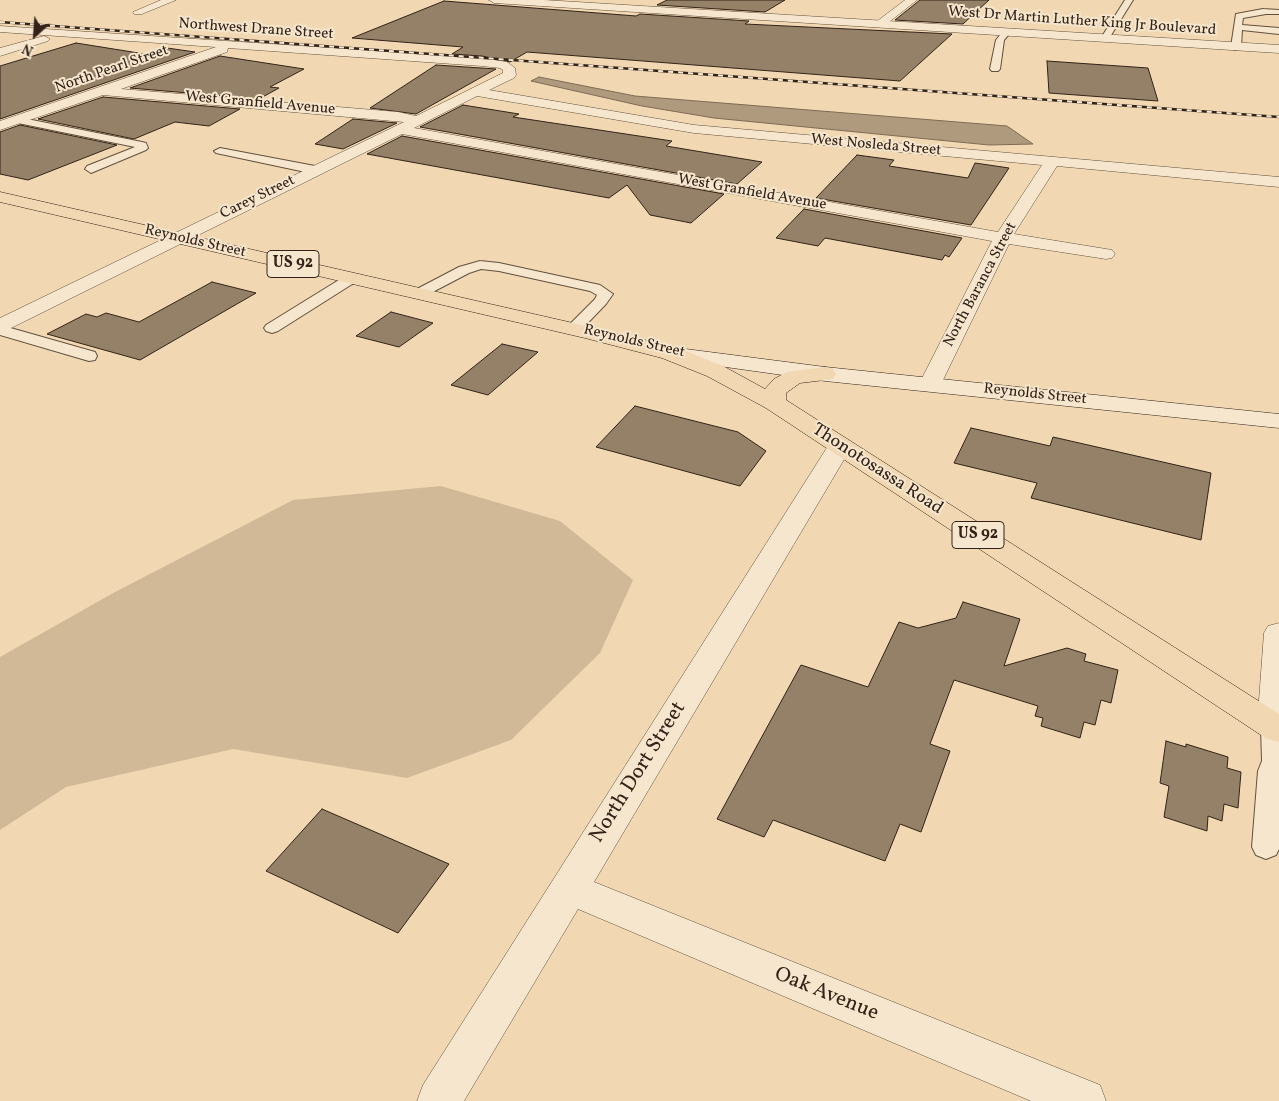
<!DOCTYPE html>
<style>
body{margin:0}
#map{position:relative;width:1279px;height:1101px;overflow:hidden;background:#f1d8b2;font-family:Vollkorn,serif}
canvas{display:block}
.north{position:absolute;left:10px;top:10px;width:50px;height:50px;-webkit-text-stroke:4px #f6e6cd;paint-order:stroke;rotate:206deg;font-size:14px;font-weight:700;line-height:20px;text-align:center;color:#322218}
.north::after{content:'';display:block;margin:auto;width:18px;height:22px;background:#322218;clip-path:polygon(50% 0,100% 100%,50% 72%,0 100%)}
</style>
<div id="map">
<canvas width="1279" height="1101"></canvas>
<div class="north">N</div>
</div>
<script>
const ctx = document.querySelector('canvas').getContext('2d');
ctx.lineJoin = 'round';
function fillPath(path, color) {
  ctx.fillStyle = color;
  ctx.fill(path, 'evenodd');
}
function toPath(rows) {
  const path = new Path2D();
  for (const r of rows) {
    path.moveTo(r[0], r[1]);
    for (let i = 2; i < r.length; i += 2) path.lineTo(r[i], r[i + 1]);
  }
  return path;
}
function strokePath(path, color, width, dash) {
  ctx.strokeStyle = color;
  ctx.lineWidth = width;
  ctx.lineCap = dash ? 'butt' : 'round';
  ctx.setLineDash(dash || []);
  ctx.stroke(path);
}
function write(font, color, halo, rows, align = 'center') {
  ctx.font = font + ' Vollkorn,serif';
  ctx.lineWidth = 4;
  ctx.setLineDash([]);
  ctx.textBaseline = 'middle';
  ctx.strokeStyle = halo;
  ctx.fillStyle = color;
  for (const [text, x, y, turn = 0] of rows) {
    ctx.save();
    ctx.translate(x, y);
    ctx.rotate((+turn || 0) * Math.PI / 180);
    ctx.textAlign = isNaN(turn) ? turn : align;
    if (halo) ctx.strokeText(text, 0, 0);
    ctx.fillText(text, 0, 0);
    ctx.restore();
  }
}
fillPath(toPath([
 [441,486,560,521,633,580,600,653,511,740,407,778,233,749,66,787,0,830,0,657,115,592,293,500]
]), '#d1b998');
const water = toPath([
 [539,77,635,96,1007,126,1033,144,989,145,714,118,642,106,531,81,539,77]
]);
fillPath(water, '#b09a7e');
strokePath(water, '#7e6a55', 1);
const building = toPath([
 [667,0,785,0,765,12,657,5,667,0],
 [920,0,989,0,963,24,895,20,920,0],
 [444,1,636,16,640,14,749,21,745,24,952,34,900,81,527,52,510,62,482,56,452,54,463,47,352,38,444,1],
 [76,43,145,54,167,48,195,52,0,119,0,66,76,43],
 [220,56,304,69,270,87,279,88,259,99,130,88,220,56],
 [1047,61,1148,68,1158,101,1049,93,1047,61],
 [436,65,496,69,416,114,370,108,436,65],
 [103,97,240,109,209,126,175,122,134,139,38,119,103,97],
 [463,105,519,114,513,117,672,141,666,146,762,162,737,184,420,127,463,105],
 [353,119,397,123,343,149,315,144,353,119],
 [20,125,117,145,28,180,0,174,0,132,20,125],
 [402,136,724,194,691,223,650,215,627,185,609,198,367,154,402,136],
 [857,155,894,160,889,166,968,178,975,163,1009,168,971,225,816,198,857,155],
 [804,209,962,238,949,257,945,255,942,260,825,238,818,246,776,238,804,209],
 [212,282,256,293,140,360,47,334,86,314,97,317,106,313,139,322,212,282],
 [391,312,433,323,399,347,356,336,391,312],
 [502,344,538,352,488,395,451,385,502,344],
 [635,406,738,432,766,451,740,486,596,447,635,406],
 [971,428,1050,446,1053,437,1211,473,1201,540,1031,498,1037,483,954,463,971,428],
 [963,602,1020,619,1004,666,1067,648,1086,654,1084,661,1118,670,1111,703,1101,700,1095,725,1084,722,1080,738,1041,726,1043,718,1035,716,1038,706,954,680,930,744,950,751,921,832,900,824,885,861,773,820,764,837,717,819,801,665,868,687,899,622,918,628,956,618,963,602],
 [1166,741,1186,747,1186,744,1228,757,1227,768,1241,772,1238,808,1224,804,1222,821,1208,816,1207,831,1164,817,1169,786,1160,783,1166,741],
 [322,809,449,864,398,933,266,871,322,809]
]);
fillPath(building, '#958168');
strokePath(building, '#322218', 1);
const service = toPath([
 [1125,0,1133,0,1108,40,1102,40,1101,38,1125,0],
 [1263,9,1279,10,1279,14,1266,14,1243,18,1242,25,1279,28,1279,34,1242,30,1241,47,1236,50,1233,49,1231,47,1236,14,1263,9],
 [1007,29,1011,32,1004,40,1000,69,998,71,992,71,990,69,996,40,1004,30,1007,29],
 [17,117,142,142,146,143,148,148,146,150,91,173,85,169,87,166,135,147,13,122,12,120,13,118,17,117],
 [220,148,315,166,321,170,315,174,216,153,214,151,220,148],
 [480,261,499,263,600,285,613,294,606,304,579,332,573,334,567,332,565,329,595,299,597,295,590,291,499,271,481,269,469,273,425,296,415,296,412,293,415,290,459,267,480,261],
 [352,274,357,275,359,278,357,281,278,331,272,333,266,331,264,328,266,325,347,275,352,274],
 [0,325,95,352,97,356,95,360,89,361,0,335,0,325],
 [1274,718,1279,719,1279,849,1276,855,1266,859,1256,855,1252,847,1258,771,1262,761,1261,727,1265,720,1274,718]
]);
const minor = toPath([
 [161,0,176,0,142,14,134,14,133,12,161,0],
 [905,0,917,0,884,26,876,26,874,24,876,22,905,0],
 [0,26,482,58,507,62,515,68,516,75,514,78,489,90,694,125,1279,177,1279,187,1057,166,1014,234,1106,249,1112,250,1115,254,1112,258,1106,259,1009,244,941,384,938,389,930,391,922,389,919,384,992,241,402,134,7,330,0,332,0,318,404,122,103,95,0,130,0,121,216,47,0,32,0,26],
 [228,48,482,66,500,68,503,70,503,73,416,116,398,112,121,89,227,52,228,48],
 [477,96,694,133,1042,165,998,232,414,128,477,96],
 [44,36,50,39,48,41,0,56,0,48,44,36],
 [840,439,849,441,852,446,594,882,1100,1085,1106,1101,1031,1101,578,909,464,1101,417,1101,423,1085,828,446,831,441,840,439],
 [1279,623,1279,738,1274,739,1262,736,1257,727,1264,633,1268,626,1279,623]
]);
const tertiary = toPath([
 [489,0,544,0,1279,45,1279,53,494,3,489,0]
]);
const secondary = toPath([
 [670,347,825,367,1279,414,1279,428,825,381,662,358,659,353,662,348,670,347]
]);
const primary = toPath([
 [0,192,586,326,678,348,723,366,765,389,774,379,787,372,825,367,833,369,836,374,833,379,800,383,786,393,786,400,1279,714,1279,742,1267,739,766,408,707,376,662,358,585,338,0,202,0,192]
]);
strokePath(service, '#62503e', 2);
strokePath(minor, '#62503e', 1);
strokePath(tertiary, '#62503e', 1);
strokePath(secondary, '#322218', 1);
strokePath(primary, '#322218', 1);
fillPath(service, '#f6e6cd');
fillPath(minor, '#f6e6cd');
fillPath(tertiary, '#f6e6cd');
fillPath(secondary, '#f6e6cd');
fillPath(primary, '#f1d8b2');
const rail = toPath([
 [0,22,1279,117]
]);
strokePath(rail, '#322218', 2.5);
strokePath(rail, '#f6e6cd', 2, [5]);
write('15px', '#322218', '#f6e6cd', [
 ["West Dr Martin Luther King Jr Boulevard",1082,22,4],
 ["Northwest Drane Street",256,30,4],
 ["North Pearl Street",112,70,-19],
 ["West Granfield Avenue",260,104,5],
 ["West Nosleda Street",876,146,5],
 ["West Granfield Avenue",752,193,10],
 ["Carey Street",258,198,-26],
 ["Reynolds Street",195,242,13],
 ["North Baranca Street",981,285,-62],
 ["Reynolds Street",634,342,13],
 ["Reynolds Street",1035,395,6]
]);
for (const [x, y, w] of [
 [293,264,52],
 [978,535,52]
]) {
  const box = new Path2D();
  box.roundRect(x - w / 2, y - 13.5, w, 27, 4);
  ctx.fillStyle = '#f6e6cd';
  ctx.fill(box);
  strokePath(box, '#322218', 1);
}
write('bold 16px', '#322218', null, [
 ["US 92",293,264],
 ["US 92",978,535]
]);
write('18px', '#322218', '#f6e6cd', [
 ["Thonotosassa Road",877,470,33]
]);
write('21px', '#322218', '#f6e6cd', [
 ["North Dort Street",639,773,-58],
 ["Oak Avenue",826,995,22]
]);
</script>
